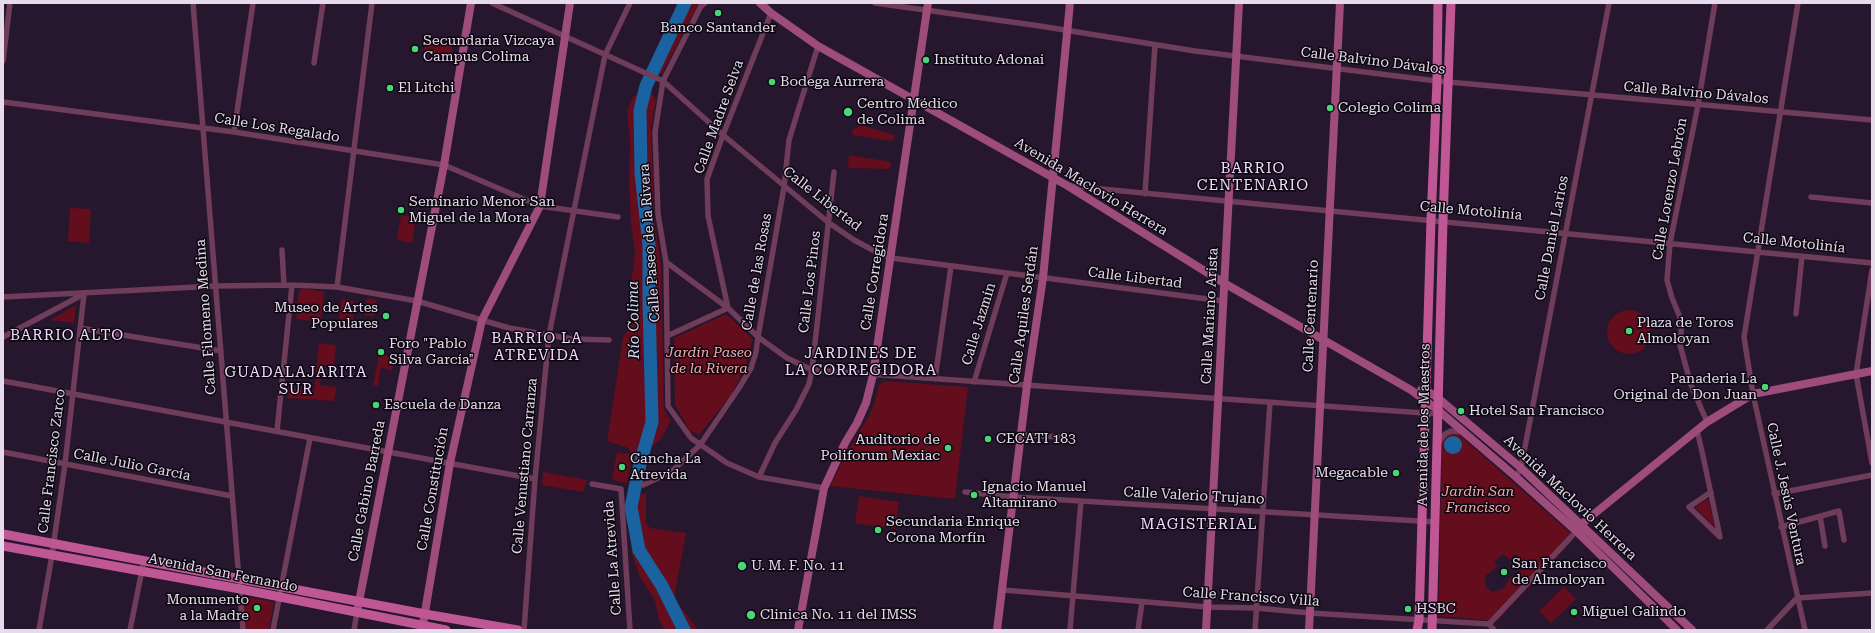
<!DOCTYPE html>
<meta charset="utf-8">
<style>
body{margin:0}
#map{position:relative;width:1875px;height:633px;overflow:hidden;background:#26172e;font-family:"Roboto Serif",serif}
canvas{display:block}
.frame{position:absolute;inset:0;border:4px solid #e5dbea;pointer-events:none}
</style>
<div id="map">
<canvas width="1875" height="633"></canvas>
<div class="frame"></div>
</div>
<script>
const ctx = document.querySelector('canvas').getContext('2d');
ctx.lineJoin = 'round';
function fillPath(path, color) {
  ctx.fillStyle = color;
  ctx.fill(path, 'evenodd');
}
function toPath(rows) {
  const path = new Path2D();
  for (const r of rows) {
    if (r.length === 3) {
      path.moveTo(r[0] + r[2], r[1]);
      path.arc(r[0], r[1], r[2], 0, 2 * Math.PI);
      continue;
    }
    path.moveTo(r[0], r[1]);
    for (let i = 2; i < r.length; i += 2) path.lineTo(r[i], r[i + 1]);
  }
  return path;
}
function strokePath(path, color, width, dash) {
  ctx.strokeStyle = color;
  ctx.lineWidth = width;
  ctx.lineCap = dash ? 'butt' : 'round';
  ctx.setLineDash(dash || []);
  ctx.stroke(path);
}
function write(font, color, halo, rows, align = 'center') {
  ctx.font = font + ' "Roboto Serif",serif';
  ctx.lineWidth = 3;
  ctx.setLineDash([]);
  ctx.textBaseline = 'middle';
  ctx.strokeStyle = halo;
  ctx.fillStyle = color;
  for (const [text, x, y, turn = 0] of rows) {
    ctx.save();
    ctx.translate(x, y);
    ctx.rotate((+turn || 0) * Math.PI / 180);
    ctx.textAlign = isNaN(turn) ? turn : align;
    if (halo) ctx.strokeText(text, 0, 0);
    ctx.fillText(text, 0, 0);
    ctx.restore();
  }
}
fillPath(toPath([
 [688,3,699,3,662,74,655,72,659,62,669,48,671,36,678,28],
 [425,39,453,43,451,58,423,54],
 [649,89,656,100,651,128,654,218,661,265,664,410,671,421,661,439,636,460,628,448,607,441,623,338,634,320,636,303,631,284,635,253,631,225,629,178,630,143,627,111,633,97],
 [861,125,895,135,893,141,852,135,853,129],
 [849,155,891,162,890,169,848,168],
 [70,208,91,209,89,243,68,241],
 [401,215,416,217,412,243,397,240],
 [303,288,324,292,321,322,296,319,299,291],
 [367,298,377,300,374,317,364,315],
 [341,299,354,301,353,323,339,321],
 [76,305,74,323,50,320],
 [1629,332,22],
 [726,314,753,339,745,368,731,395,699,435,690,431,675,405,674,338],
 [319,343,336,345,334,366,322,365,320,385,337,387,334,401,287,398,288,388,314,391],
 [379,354,394,357,392,371,381,367,378,386,373,385],
 [884,381,968,387,955,499,830,486,851,445,869,416,874,405,879,385],
 [1452,433,1457,433,1575,537,1497,621,1438,616,1442,441,1445,436],
 [1503,554,1510,560,1514,554,1520,559,1516,564,1522,569,1515,580,1511,577,1503,589,1492,592,1486,587,1485,576,1498,566,1494,562],
 [617,452,632,455,627,483,612,480],
 [543,472,587,480,583,492,542,485],
 [646,492,646,523,650,528,686,533,674,598,698,630,665,630,659,620,655,601,640,577,632,554,627,502],
 [859,496,899,502,895,529,855,523],
 [1708,499,1715,528,1695,507],
 [1564,587,1576,599,1551,623,1539,611],
 [242,596,274,602,269,630,245,630]
]), '#640d1c');
fillPath(toPath([
 [1453,445,9]
]), '#1a63a0');
strokePath(toPath([
 [684,630,662,586,639,550,631,507,640,464,652,422,649,303,649,245,641,173,640,110,646,86,685,3]
]), '#1a63a0', 13);
strokePath(toPath([
 [193,3,243,630],
 [492,3,663,81,723,135,829,223,854,240,880,254,891,258,1223,301],
 [705,3,701,6,663,81,655,132,658,214,666,262,668,406,691,438,727,463,759,477,824,488],
 [875,3,1040,26,1195,51,1437,81,1872,120],
 [1798,3,1744,337,1753,394,1805,630],
 [3,61,10,3],
 [314,63,323,3],
 [3,102,234,132,444,165,540,206,618,217],
 [234,132,253,3],
 [1070,186,1872,263],
 [1145,194,1155,45],
 [1811,197,1872,203],
 [282,250,284,285],
 [666,262,728,308,758,337,787,358,812,370,1438,414],
 [1872,270,1856,374,1872,463],
 [337,287,372,3],
 [3,297,216,286,292,285,337,287,417,301,509,328,572,339,609,340],
 [1796,314,1802,256],
 [80,328,221,351],
 [667,336,728,308,708,216,707,179,723,135,771,13],
 [3,337,82,295],
 [935,379,951,266],
 [3,381,535,479],
 [974,382,1007,273],
 [1707,422,1691,385,1680,345,1682,322,1672,298,1667,280,1670,243,1698,105,1715,3],
 [1697,430,1703,456,1720,537,1689,507,1711,492],
 [277,431,292,285],
 [1021,435,1063,437],
 [1438,443,1445,434,1451,431,1463,432],
 [3,452,232,496],
 [759,477,775,443,796,410,809,384,812,370,834,172],
 [1516,477,1521,468,1609,3],
 [592,484,621,489,630,630],
 [643,485,671,472,700,445,739,388,751,368,756,352,758,337,784,187,789,140,818,46],
 [965,492,1013,497,1436,522],
 [1774,494,1872,475],
 [1820,516,1825,546],
 [1781,527,1839,511,1844,540],
 [1003,590,1207,607,1256,608,1310,613,1489,624,1494,630],
 [1797,598,1872,593],
 [1489,624,1572,536],
 [39,630,52,555,65,464,84,294],
 [130,630,144,560],
 [273,630,310,438],
 [354,630,357,612],
 [524,630,535,479,549,335,605,55,630,3],
 [1070,630,1081,501],
 [1138,630,1142,602],
 [1255,630,1270,402],
 [1767,630,1797,598]
]), '#6f3d5a', 5.5);
strokePath(toPath([
 [760,3,771,13,818,46,1068,186,1224,283,1411,390,1438,410,1516,477,1575,530,1677,630],
 [1421,390,1426,390,1438,398,1521,468,1692,630],
 [1578,527,1707,422,1753,394,1872,371],
 [357,612,444,165,471,3],
 [422,630,450,463,482,320,540,206,570,3],
 [798,630,824,488,845,443,857,423,866,403,873,375,928,3],
 [997,630,1027,385,1043,278,1070,3],
 [1206,630,1239,3],
 [1309,630,1340,3]
]), '#9d4c7b', 8);
strokePath(toPath([
 [3,534,425,614,518,630],
 [3,546,240,589,446,630],
 [1417,630,1419,620,1431,220,1437,81,1438,3],
 [1432,630,1443,221,1451,3]
]), '#c05795', 9);
for (const [x, y, r, color] of [
 [718,13,4,"#47d779"],
 [415,49,4,"#47d779"],
 [926,60,4,"#47d779"],
 [772,82,4,"#47d779"],
 [390,88,4,"#47d779"],
 [1330,108,4,"#47d779"],
 [848,112,5,"#47d779"],
 [401,210,4,"#47d779"],
 [386,316,4,"#47d779"],
 [1629,331,4,"#47d779"],
 [381,352,4,"#47d779"],
 [1765,387,4,"#47d779"],
 [376,405,4,"#47d779"],
 [1461,411,4,"#47d779"],
 [988,439,4,"#47d779"],
 [948,448,4,"#47d779"],
 [622,467,4,"#47d779"],
 [1396,473,4,"#47d779"],
 [974,495,4,"#47d779"],
 [878,530,4,"#47d779"],
 [742,566,5,"#47d779"],
 [1504,572,4,"#47d779"],
 [257,608,4,"#47d779"],
 [1408,609,4,"#47d779"],
 [1574,612,4,"#47d779"],
 [751,615,5,"#47d779"]
]) {
  const dot = new Path2D();
  dot.arc(x, y, r, 0, 2 * Math.PI);
  ctx.fillStyle = color;
  ctx.fill(dot);
  strokePath(dot, '#0b060f', 1.5);
}
write('14px', '#e5dbea', '#0b060f', [
 ["Banco Santander",718,28,"center"],
 ["Secundaria Vizcaya",423,41],
 ["Campus Colima",423,57],
 ["Instituto Adonai",934,60],
 ["Bodega Aurrera",780,82],
 ["El Litchi",398,88],
 ["Centro Médico",857,104],
 ["de Colima",857,120],
 ["Colegio Colima",1338,108],
 ["Seminario Menor San",409,202],
 ["Miguel de la Mora",409,218],
 ["Museo de Artes",378,308,"right"],
 ["Populares",378,324,"right"],
 ["Plaza de Toros",1637,323],
 ["Almoloyan",1637,339],
 ["Foro \"Pablo",389,344],
 ["Silva García\"",389,360],
 ["Panaderia La",1757,379,"right"],
 ["Original de Don Juan",1757,395,"right"],
 ["Escuela de Danza",384,405],
 ["Hotel San Francisco",1469,411],
 ["CECATI 183",996,439],
 ["Auditorio de",940,440,"right"],
 ["Poliforum Mexiac",940,456,"right"],
 ["Cancha La",630,459],
 ["Atrevida",630,475],
 ["Megacable",1388,473,"right"],
 ["Ignacio Manuel",982,487],
 ["Altamirano",982,503],
 ["Secundaria Enrique",886,522],
 ["Corona Morfín",886,538],
 ["San Francisco",1512,564],
 ["de Almoloyan",1512,580],
 ["U. M. F. No. 11",751,566],
 ["Monumento",249,600,"right"],
 ["a la Madre",249,616,"right"],
 ["HSBC",1416,609],
 ["Miguel Galindo",1582,612],
 ["Clinica No. 11 del IMSS",760,615]
], 'left');
write('14px', '#e5dbea', '#0b060f', [
 ["Calle Balvino Dávalos",1373,61,7],
 ["Calle Balvino Dávalos",1696,93,5],
 ["Calle Madre Selva",719,117,-70],
 ["Calle Los Regalado",277,128,9],
 ["Avenida Maclovio Herrera",1091,187,31],
 ["Calle Lorenzo Lebrón",1670,189,-80],
 ["Calle Libertad",822,199,38],
 ["Calle Motolinía",1471,211,5],
 ["Calle Daniel Larios",1552,238,-79],
 ["Calle Paseo de la Rivera",650,243,-94],
 ["Calle Motolinía",1794,243,6],
 ["Calle de las Rosas",757,272,-80],
 ["Calle Corregidora",875,272,-81],
 ["Calle Libertad",1135,278,7],
 ["Calle Los Pinos",810,282,-83],
 ["Calle Aquiles Serdán",1024,315,-82],
 ["Calle Mariano Arista",1210,316,-87],
 ["Calle Centenario",1311,316,-87],
 ["Calle Filomeno Medina",206,317,-94],
 ["Calle Jazmín",979,324,-73],
 ["Avenida de los Maestros",1424,425,-89],
 ["Calle Francisco Zarco",52,461,-83],
 ["Calle Julio García",132,465,11],
 ["Calle Venustiano Carranza",525,466,-85],
 ["Calle Constitución",433,489,-80],
 ["Calle Gabino Barreda",367,491,-79],
 ["Calle J. Jesús Ventura",1786,494,78],
 ["Calle Valerio Trujano",1194,496,3],
 ["Avenida Maclovio Herrera",1570,498,43],
 ["Calle La Atrevida",613,558,-94],
 ["Avenida San Fernando",223,573,11],
 ["Calle Francisco Villa",1251,597,4]
]);
write('italic 14px', '#f5aaaa', '#0b060f', [
 ["Jardín Paseo",709,353],
 ["de la Rivera",709,369],
 ["Jardín San",1478,492],
 ["Francisco",1478,508]
]);
ctx.letterSpacing = '1px';
write('15px', '#eedafa', '#0b060f', [
 ["BARRIO",1253,169],
 ["CENTENARIO",1253,186],
 ["BARRIO ALTO",67,336],
 ["BARRIO LA",537,339],
 ["ATREVIDA",537,356],
 ["JARDINES DE",861,354],
 ["LA CORREGIDORA",861,371],
 ["GUADALAJARITA",296,373],
 ["SUR",296,390],
 ["MAGISTERIAL",1199,525]
]);
ctx.letterSpacing = '0px';
write('italic 15px', '#cfdff1', '#0b060f', [
 ["Río Colima",634,320,-91]
]);
</script>
